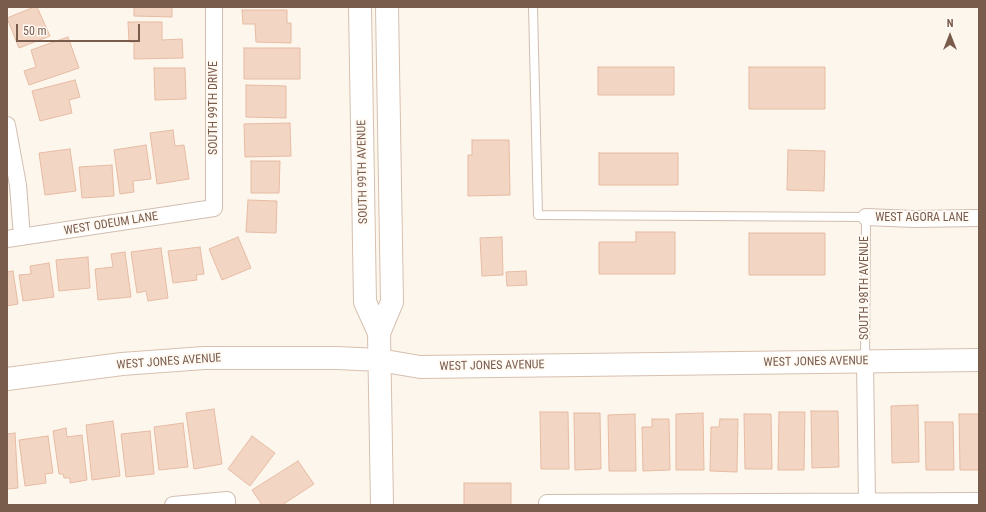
<!DOCTYPE html>
<style>
body{margin:0}
#map{position:relative;width:986px;height:512px;overflow:hidden;background:#fdf6ec;font-family:"Roboto Condensed",sans-serif}
canvas{display:block}
.frame{position:absolute;inset:0;border:8px solid #7a5c4d;pointer-events:none}
.north{position:absolute;left:930px;top:16px;width:40px;height:40px;-webkit-text-stroke:3px #fffaf3;paint-order:stroke;rotate:0deg;font-size:11px;font-weight:700;line-height:16px;text-align:center;color:#7a5c4d}
.north::after{content:'';display:block;margin:auto;width:14px;height:18px;background:#7a5c4d;clip-path:polygon(50% 0,100% 100%,50% 72%,0 100%)}
.scale{position:absolute;left:16px;top:24px;width:124px;height:18px;box-sizing:border-box;border:2px solid #7a5c4d;border-top:0;padding-left:5px;font-size:12px;line-height:14px;white-space:nowrap;color:#7a5c4d;-webkit-text-stroke:3px #fffaf3;paint-order:stroke}
</style>
<div id="map">
<canvas width="986" height="512"></canvas>
<div class="frame"></div>
<div class="north">N</div>
<div class="scale">50 m</div>
</div>
<script>
const ctx = document.querySelector('canvas').getContext('2d');
ctx.lineJoin = 'round';
function fillPath(path, color) {
  ctx.fillStyle = color;
  ctx.fill(path, 'evenodd');
}
function toPath(rows) {
  const path = new Path2D();
  for (const r of rows) {
    path.moveTo(r[0], r[1]);
    for (let i = 2; i < r.length; i += 2) path.lineTo(r[i], r[i + 1]);
  }
  return path;
}
function strokePath(path, color, width, dash) {
  ctx.strokeStyle = color;
  ctx.lineWidth = width;
  ctx.lineCap = dash ? 'butt' : 'round';
  ctx.setLineDash(dash || []);
  ctx.stroke(path);
}
function write(font, color, halo, rows, align = 'center') {
  ctx.font = font + ' "Roboto Condensed",sans-serif';
  ctx.lineWidth = 4;
  ctx.setLineDash([]);
  ctx.textBaseline = 'middle';
  ctx.strokeStyle = halo;
  ctx.fillStyle = color;
  for (const [text, x, y, turn = 0] of rows) {
    ctx.save();
    ctx.translate(x, y);
    ctx.rotate((+turn || 0) * Math.PI / 180);
    ctx.textAlign = isNaN(turn) ? turn : align;
    if (halo) ctx.strokeText(text, 0, 0);
    ctx.fillText(text, 0, 0);
    ctx.restore();
  }
}
const building = toPath([
 [34,7,37,7,50,36,19,48,7,18,34,7],
 [134,7,172,7,172,17,134,16,134,7],
 [242,10,287,10,287,23,291,23,291,43,256,42,255,24,243,24,242,10],
 [128,22,162,22,162,40,182,39,183,58,134,59,134,42,129,42,128,22],
 [68,37,79,68,29,85,24,71,36,67,31,50,68,37],
 [244,48,300,48,300,79,244,79,244,48],
 [598,67,674,67,674,95,598,95,598,67],
 [749,67,825,67,825,109,749,109,749,67],
 [154,68,185,68,186,99,155,100,154,68],
 [75,80,80,97,69,100,72,113,40,121,32,91,75,80],
 [246,85,286,86,286,118,246,117,246,85],
 [290,123,291,156,245,157,244,124,290,123],
 [173,130,175,146,184,145,189,179,157,184,150,133,173,130],
 [472,140,509,140,510,195,468,196,468,155,472,155,472,140],
 [146,145,151,179,133,181,134,192,120,194,114,150,146,145],
 [70,149,76,191,45,195,39,153,70,149],
 [788,150,825,151,824,191,787,190,788,150],
 [599,153,678,153,678,185,599,185,599,153],
 [251,161,280,161,279,193,251,193,251,161],
 [112,165,114,196,82,198,79,167,112,165],
 [248,200,277,201,276,233,246,232,248,200],
 [636,232,675,232,675,274,599,274,599,242,636,242,636,232],
 [749,233,825,233,825,275,749,275,749,233],
 [238,237,251,268,222,280,209,249,238,237],
 [502,237,503,275,482,276,480,238,502,237],
 [200,247,204,274,196,275,197,280,173,283,168,251,200,247],
 [161,248,168,298,148,301,146,291,137,293,131,252,161,248],
 [125,252,131,297,98,300,95,269,113,267,111,254,125,252],
 [88,257,90,288,59,291,56,260,88,257],
 [49,263,54,297,23,301,19,275,31,274,30,266,49,263],
 [13,271,18,304,7,306,7,272,13,271],
 [526,271,527,285,507,286,506,272,526,271],
 [918,405,919,462,892,463,891,406,918,405],
 [214,409,222,464,194,469,186,413,214,409],
 [811,411,838,411,839,467,812,468,811,411],
 [540,412,568,412,569,469,541,469,540,412],
 [779,412,805,412,804,470,778,470,779,412],
 [574,413,600,413,601,469,575,470,574,413],
 [703,413,704,470,676,470,676,414,703,413],
 [635,414,636,471,609,471,608,415,635,414],
 [744,414,771,414,772,469,745,469,744,414],
 [959,414,979,414,979,470,960,470,959,414],
 [652,419,669,419,670,470,643,471,642,427,652,427,652,419],
 [720,419,738,419,737,472,710,471,711,427,719,427,720,419],
 [113,421,120,476,92,480,86,425,113,421],
 [925,422,953,422,954,470,926,470,925,422],
 [183,423,188,467,159,470,154,427,183,423],
 [66,428,67,437,82,435,87,480,70,483,70,478,64,478,63,474,59,474,53,431,66,428],
 [150,431,154,474,126,477,121,434,150,431],
 [15,433,18,488,7,489,7,434,15,433],
 [48,436,53,473,45,474,46,483,25,486,19,440,48,436],
 [252,436,275,453,250,486,228,469,252,436],
 [298,461,314,484,282,505,262,505,252,490,298,461],
 [464,483,511,483,511,505,464,505,464,483]
]);
fillPath(building, '#f3d5c3');
strokePath(building, '#e6bba3', 1);
const lane = toPath([
 [533,7,538,215,866,217,865,361]
]);
const street = toPath([
 [7,125,18,185,22,237],
 [866,217,914,219,979,218],
 [7,239,214,208,214,7],
 [865,362,867,502],
 [173,505,227,500,227,505],
 [547,505,547,503,979,501]
]);
const secondary = toPath([
 [360,7,365,302,379,333],
 [7,379,122,364,204,358,337,358,379,360,420,367,979,360],
 [382,505,379,333,392,302,387,7]
]);
strokePath(lane, '#d1beb0', 10);
strokePath(street, '#d1beb0', 18);
strokePath(secondary, '#d6c0b0', 24);
strokePath(lane, '#fff', 8);
strokePath(street, '#fff', 16);
strokePath(secondary, '#fff', 22);
write('12px', '#7a5c4d', '#fffaf3', [
 ["SOUTH 99TH DRIVE",214,108,-90],
 ["SOUTH 99TH AVENUE",363,172,-91],
 ["WEST AGORA LANE",922,218],
 ["WEST ODEUM LANE",111,224,-9],
 ["SOUTH 98TH AVENUE",865,288,-90],
 ["WEST JONES AVENUE",169,362,-4],
 ["WEST JONES AVENUE",816,362,-1],
 ["WEST JONES AVENUE",492,366,-1]
]);
</script>
